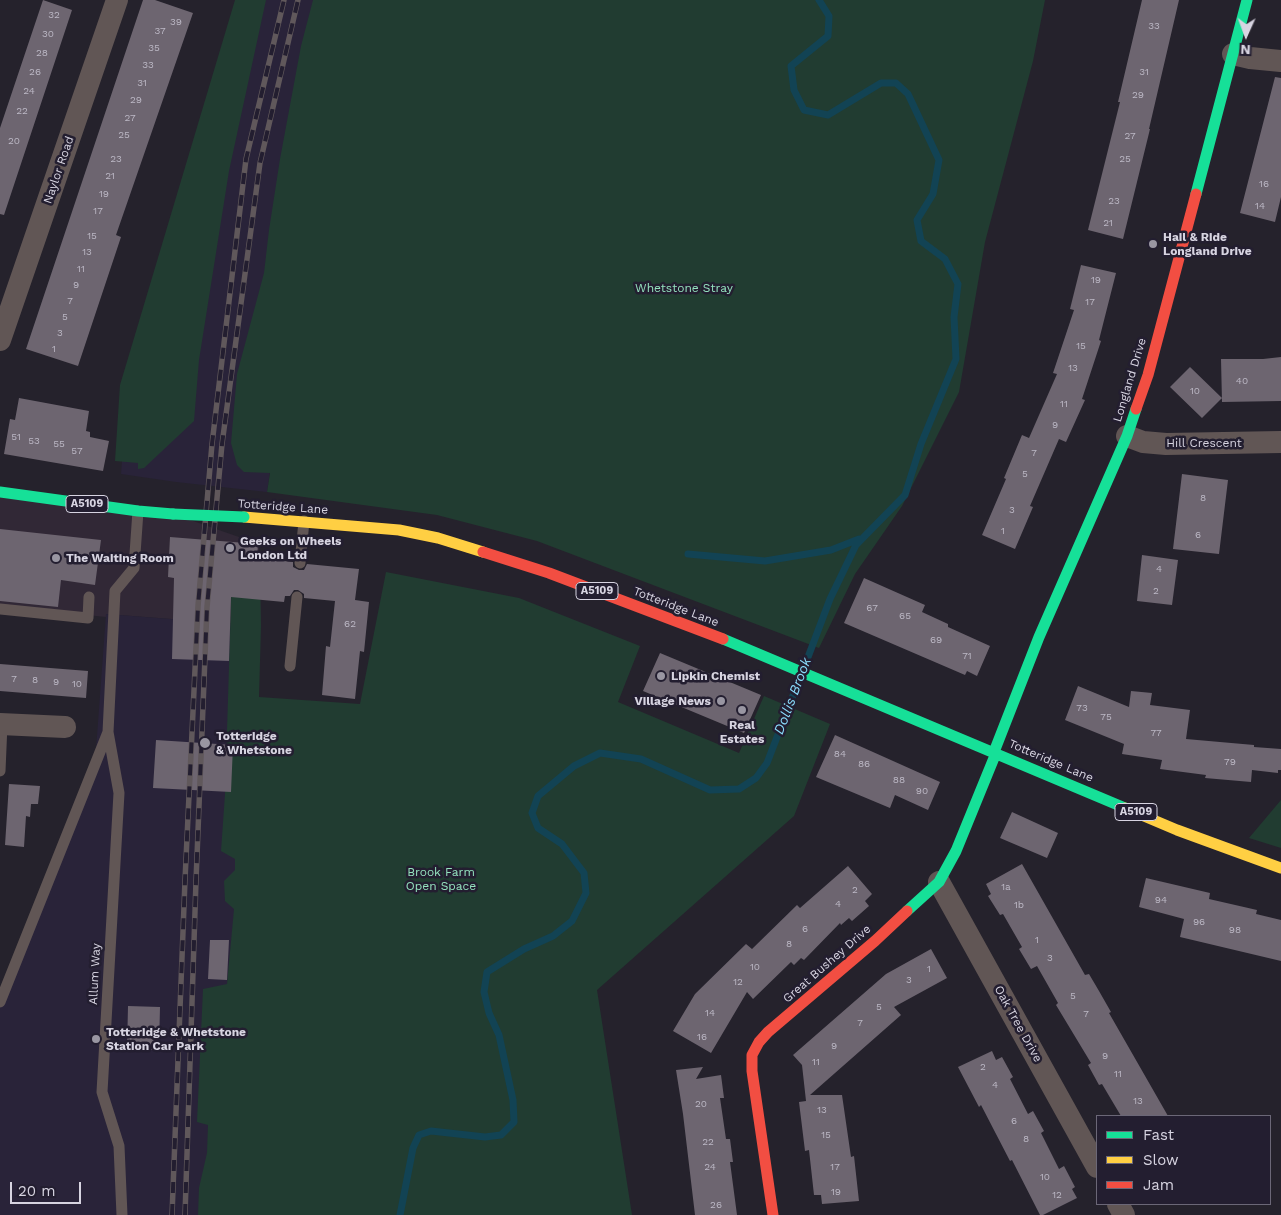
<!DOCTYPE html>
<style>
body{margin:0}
#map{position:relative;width:1281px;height:1215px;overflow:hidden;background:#25222c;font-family:"Work Sans",sans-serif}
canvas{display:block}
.legend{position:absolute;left:1096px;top:1115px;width:175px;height:90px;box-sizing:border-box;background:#231e30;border:1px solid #6b6777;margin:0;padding:6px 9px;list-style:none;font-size:15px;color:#d7d4e1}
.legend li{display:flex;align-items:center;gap:10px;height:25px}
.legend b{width:25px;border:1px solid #6b6777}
.north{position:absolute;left:1221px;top:10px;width:50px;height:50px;-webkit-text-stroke:4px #231e30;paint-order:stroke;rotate:182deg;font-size:14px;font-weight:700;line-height:20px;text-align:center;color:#d7d4e1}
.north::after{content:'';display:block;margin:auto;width:18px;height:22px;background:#d7d4e1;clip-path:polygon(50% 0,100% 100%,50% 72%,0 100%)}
.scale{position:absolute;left:10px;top:1182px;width:71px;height:22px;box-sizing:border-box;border:2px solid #d7d4e1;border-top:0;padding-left:6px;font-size:15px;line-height:18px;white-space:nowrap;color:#d7d4e1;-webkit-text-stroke:4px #231e30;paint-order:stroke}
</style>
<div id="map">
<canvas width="1281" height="1215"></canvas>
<ul class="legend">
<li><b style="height:6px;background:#16e098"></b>Fast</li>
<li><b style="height:6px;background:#ffcf43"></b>Slow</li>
<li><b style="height:6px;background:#f24e42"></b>Jam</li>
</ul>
<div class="north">N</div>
<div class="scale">20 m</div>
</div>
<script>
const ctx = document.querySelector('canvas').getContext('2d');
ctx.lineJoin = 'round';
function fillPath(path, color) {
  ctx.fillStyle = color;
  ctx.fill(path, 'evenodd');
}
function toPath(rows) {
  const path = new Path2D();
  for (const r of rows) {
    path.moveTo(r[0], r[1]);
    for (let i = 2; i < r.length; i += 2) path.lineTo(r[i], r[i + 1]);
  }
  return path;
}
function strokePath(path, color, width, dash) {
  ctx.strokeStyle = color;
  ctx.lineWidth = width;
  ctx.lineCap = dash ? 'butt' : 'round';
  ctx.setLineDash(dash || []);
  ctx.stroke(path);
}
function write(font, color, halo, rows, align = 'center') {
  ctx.font = font + ' "Work Sans",sans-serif';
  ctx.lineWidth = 5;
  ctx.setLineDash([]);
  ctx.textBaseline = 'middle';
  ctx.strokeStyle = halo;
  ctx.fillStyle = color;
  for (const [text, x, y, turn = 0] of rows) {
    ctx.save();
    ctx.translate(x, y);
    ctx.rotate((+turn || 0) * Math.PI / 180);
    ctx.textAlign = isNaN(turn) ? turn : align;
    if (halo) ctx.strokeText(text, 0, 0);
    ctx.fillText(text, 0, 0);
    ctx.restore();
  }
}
fillPath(toPath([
 [0,492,173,514,259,544,261,626,106,614,106,617,0,606]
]), '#312836');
fillPath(toPath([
 [254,0,336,0,315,160,267,492,176,482,121,474,128,379],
 [106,614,261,626,206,1215,0,1215,0,989,95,763]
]), '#292339');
fillPath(toPath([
 [235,0,266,0,229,171,199,360,194,421,144,468,138,469,138,463,115,461,120,385],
 [313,0,1045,0,1033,61,985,242,959,392,902,506,855,574,819,648,537,541,437,515,267,492,270,473,244,472,237,465,231,443,237,374,264,273,269,230,280,159,301,46],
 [232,571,260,574,261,626,259,697,360,704,386,572,519,598,640,646,618,702,739,753,764,696,830,724,794,816,597,990,632,1215,198,1215,199,1188,207,1153,208,1125,197,1122,203,989,227,984,234,909,225,901,224,881,235,870,235,859,221,851,225,794],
 [1281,800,1281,848,1249,838]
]), '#213c31');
strokePath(toPath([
 [688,554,765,561,831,550,859,539],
 [805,665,830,599,856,545,905,495,921,444,956,359,954,317,958,284,945,259,921,241,917,220,933,194,939,160,908,94,896,83,881,83,828,115,804,110,794,90,791,66,828,36,829,16,819,0],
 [400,1215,413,1148,419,1135,431,1131,485,1137,501,1135,514,1122,513,1100,499,1035,489,1013,484,992,487,972,524,949,553,936,572,921,586,893,584,873,562,844,538,828,532,813,538,796,574,766,600,753,641,759,710,790,739,789,756,778,767,763,801,675]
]), '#124354', 7);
fillPath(toPath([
 [43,0,72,10,4,215,0,214,0,128],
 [143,0,155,0,193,13,116,235,121,237,78,366,26,349],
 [1142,0,1179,0,1149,129,1150,129,1123,239,1088,230,1120,102,1118,102],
 [1275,77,1281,78,1281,197,1275,222,1240,213],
 [1081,265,1116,273,1099,340,1101,341,1082,399,1085,400,1066,442,1059,439,1030,506,1033,507,1015,549,982,535,1006,479,1004,478,1022,435,1029,438,1057,374,1053,373,1074,310,1070,309],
 [1281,357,1281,401,1222,402,1221,359,1263,359],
 [1190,367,1222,398,1202,418,1170,387],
 [19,398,89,411,86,431,90,432,90,437,109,441,103,471,4,454,10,419,15,420],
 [1182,474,1228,480,1219,554,1173,549],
 [0,529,101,540,95,585,61,580,58,607,0,601],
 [170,537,258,544,257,558,293,562,293,567,299,570,304,570,307,564,359,569,355,600,369,602,364,652,360,651,355,699,322,695,326,646,330,647,335,601,304,598,304,594,298,590,294,590,290,596,285,596,284,602,231,597,229,661,172,659,174,578,168,577],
 [1142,555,1178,560,1172,605,1137,601],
 [864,578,925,605,922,612,948,624,948,627,990,646,977,676,967,671,965,675,844,623],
 [660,653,761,695,744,733,643,691],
 [0,664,88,671,86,698,0,691],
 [1078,686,1129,707,1131,691,1152,693,1150,705,1190,710,1186,739,1254,745,1254,747,1281,749,1281,770,1278,770,1278,773,1252,770,1251,782,1205,778,1206,775,1160,769,1162,760,1122,754,1124,744,1065,720],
 [835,735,940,782,928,810,895,795,890,808,816,777],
 [156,740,233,745,231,792,153,788],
 [9,784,40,786,38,804,31,804,30,817,26,816,24,847,5,845],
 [1012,812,1058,833,1047,858,1000,838],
 [1022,864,1085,975,1089,974,1099,991,1111,1012,1109,1013,1168,1116,1121,1116,1102,1084,1099,1085,1088,1065,1091,1063,1056,1005,1058,1003,1037,966,1031,969,1019,949,1022,947,1003,914,1000,915,988,896,991,894,986,884],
 [848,866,872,894,865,901,869,906,852,921,849,918,841,925,840,923,804,960,801,958,794,965,791,962,753,999,747,992,711,1053,673,1031,695,994,746,944,752,949,797,905,800,908],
 [1146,878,1210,893,1209,899,1257,910,1256,914,1281,920,1281,961,1180,937,1184,919,1139,907],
 [210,940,229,940,227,980,208,979],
 [931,949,947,978,894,1007,901,1015,810,1095,842,1095,851,1157,854,1156,859,1201,822,1204,821,1195,814,1195,809,1150,805,1151,799,1102,806,1101,802,1065,793,1055,886,974],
 [128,1006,160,1007,159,1050,127,1050],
 [992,1051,996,1060,1002,1057,1013,1077,1010,1079,1028,1114,1033,1111,1044,1131,1041,1133,1059,1169,1064,1166,1075,1187,1072,1189,1077,1198,1043,1215,1040,1215,1012,1160,1010,1161,981,1105,979,1107,958,1067],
 [703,1067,696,1079,721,1075,724,1098,720,1098,726,1139,730,1139,733,1162,730,1162,737,1215,695,1215,683,1114,676,1070]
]), '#6d6570');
strokePath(toPath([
 [300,563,304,521],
 [0,609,88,618,89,597],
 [290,666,297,597],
 [0,771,2,724],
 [0,1002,108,732],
 [122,1215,119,1146,102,1092,119,793,108,732,115,591,134,568,138,511]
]), '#615655', 11);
strokePath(toPath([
 [1233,54,1250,58,1281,61],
 [0,340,117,0],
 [1127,436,1143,442,1166,444,1281,442],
 [0,724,65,727],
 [939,882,1097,1167],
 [1118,1204,1124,1215]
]), '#615655', 22);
strokePath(toPath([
 [1196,194,1247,0],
 [0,492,138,511,173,514],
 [723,639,1125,808],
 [994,752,1039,637,1127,436,1136,409],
 [907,911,939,882,956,851,996,753]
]), '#16e098', 11);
strokePath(toPath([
 [244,517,399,530,438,538,483,552],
 [1125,808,1177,830,1281,868]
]), '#ffcf43', 11);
strokePath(toPath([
 [1136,409,1148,375,1196,194],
 [483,552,549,573,723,639],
 [773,1215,752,1071,752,1055,759,1042,768,1032,875,941,907,911]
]), '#f24e42', 11);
const rail = toPath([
 [172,1215,185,880,198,606,212,444,246,159,284,0],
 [185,1215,196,881,207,607,222,444,260,163,298,0]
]);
strokePath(rail, '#60585b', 5.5);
strokePath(rail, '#231e30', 4, [11]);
strokePath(toPath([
 [173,514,244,517]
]), '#16e098', 11);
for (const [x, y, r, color] of [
 [1153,244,5,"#9996a2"],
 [230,548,5,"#9996a2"],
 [56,558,5,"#9996a2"],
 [661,676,5,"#9996a2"],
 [721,701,5,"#9996a2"],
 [742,710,5,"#9996a2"],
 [205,743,6,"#9996a2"],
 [96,1039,5,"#9996a2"]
]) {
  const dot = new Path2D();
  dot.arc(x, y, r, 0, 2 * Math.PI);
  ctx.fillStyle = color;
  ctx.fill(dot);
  strokePath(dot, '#231e30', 2);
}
write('10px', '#bcb8c5', null, [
 ["32",54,15],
 ["39",176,22],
 ["33",1154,26],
 ["37",160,31],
 ["30",48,34],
 ["35",154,48],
 ["28",42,53],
 ["33",148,65],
 ["26",35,72],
 ["31",1144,72],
 ["31",142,83],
 ["24",29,91],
 ["29",1138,95],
 ["29",136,100],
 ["22",22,111],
 ["27",130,118],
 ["25",124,135],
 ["27",1130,136],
 ["20",14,141],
 ["23",116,159],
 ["25",1125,159],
 ["21",110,176],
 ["16",1264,184],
 ["19",104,194],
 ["23",1114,201],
 ["14",1260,206],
 ["17",98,211],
 ["21",1108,223],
 ["15",92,236],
 ["13",87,252],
 ["11",81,269],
 ["19",1096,280],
 ["9",76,285],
 ["7",70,301],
 ["17",1090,302],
 ["5",65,317],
 ["3",60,333],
 ["15",1081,346],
 ["1",54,349],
 ["13",1073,368],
 ["40",1242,381],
 ["10",1195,391],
 ["11",1064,404],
 ["9",1055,425],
 ["51",16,437],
 ["53",34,441],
 ["55",59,444],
 ["57",77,451],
 ["7",1034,453],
 ["5",1025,474],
 ["8",1203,498],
 ["3",1012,510],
 ["1",1003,531],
 ["6",1198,535],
 ["4",1159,569],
 ["2",1156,591],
 ["67",872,608],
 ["65",905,616],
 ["62",350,624],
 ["69",936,640],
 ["71",967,656],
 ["7",14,679],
 ["8",35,680],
 ["9",56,682],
 ["10",77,684],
 ["73",1082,708],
 ["75",1106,717],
 ["77",1156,733],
 ["84",840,754],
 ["79",1230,762],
 ["86",864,764],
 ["88",899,780],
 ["90",922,791],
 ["1a",1006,887],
 ["2",855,890],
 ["94",1161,900],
 ["4",838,904],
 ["1b",1019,905],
 ["96",1199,922],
 ["6",805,929],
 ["98",1235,930],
 ["1",1037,940],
 ["8",789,944],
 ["3",1050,958],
 ["10",755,967],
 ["1",929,969],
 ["3",909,980],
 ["12",738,982],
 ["5",1073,996],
 ["5",879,1007],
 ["14",710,1013],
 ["7",1086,1014],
 ["7",860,1023],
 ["16",702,1037],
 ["9",834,1046],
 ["9",1105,1056],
 ["11",816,1062],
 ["2",983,1067],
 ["11",1118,1074],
 ["4",995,1085],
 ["13",1138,1101],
 ["20",701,1104],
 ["13",822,1110],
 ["6",1014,1121],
 ["15",826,1135],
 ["8",1026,1139],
 ["22",708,1142],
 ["24",710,1167],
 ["17",835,1167],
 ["10",1045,1177],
 ["19",836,1192],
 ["12",1057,1195],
 ["26",716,1205]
]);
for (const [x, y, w] of [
 [87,504,42],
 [597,591,42],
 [1136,812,42]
]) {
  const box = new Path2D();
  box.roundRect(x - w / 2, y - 8.5, w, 17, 4);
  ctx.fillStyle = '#231e30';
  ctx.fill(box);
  strokePath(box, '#d7d4e1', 1);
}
write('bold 11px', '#d7d4e1', null, [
 ["A5109",87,504],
 ["A5109",597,591],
 ["A5109",1136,812]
]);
write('12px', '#d7d4e1', '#231e30', [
 ["Naylor Road",59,170,-71],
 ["Longland Drive",1130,380,-73],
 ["Hill Crescent",1204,443],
 ["Totteridge Lane",283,507,4],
 ["Totteridge Lane",676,607,21],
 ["Totteridge Lane",1051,761,23],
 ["Great Bushey Drive",827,964,-41],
 ["Allum Way",95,974,-87],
 ["Oak Tree Drive",1018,1024,61]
]);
write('bold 12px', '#d7d4e1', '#231e30', [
 ["Hail & Ride",1163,237],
 ["Longland Drive",1163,251],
 ["Geeks on Wheels",240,541],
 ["London Ltd",240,555],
 ["The Waiting Room",66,558],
 ["Lipkin Chemist",671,676],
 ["Village News",711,701,"right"],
 ["Real",742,725,"center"],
 ["Estates",742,739,"center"],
 ["Totteridge",216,736],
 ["& Whetstone",216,750],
 ["Totteridge & Whetstone",106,1032],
 ["Station Car Park",106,1046]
], 'left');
write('12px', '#94e2be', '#231e30', [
 ["Whetstone Stray",684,288],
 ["Brook Farm",441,872],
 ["Open Space",441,886]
]);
write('italic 14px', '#8adcfc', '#231e30', [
 ["Dollis Brook",793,696,-69]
]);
</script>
